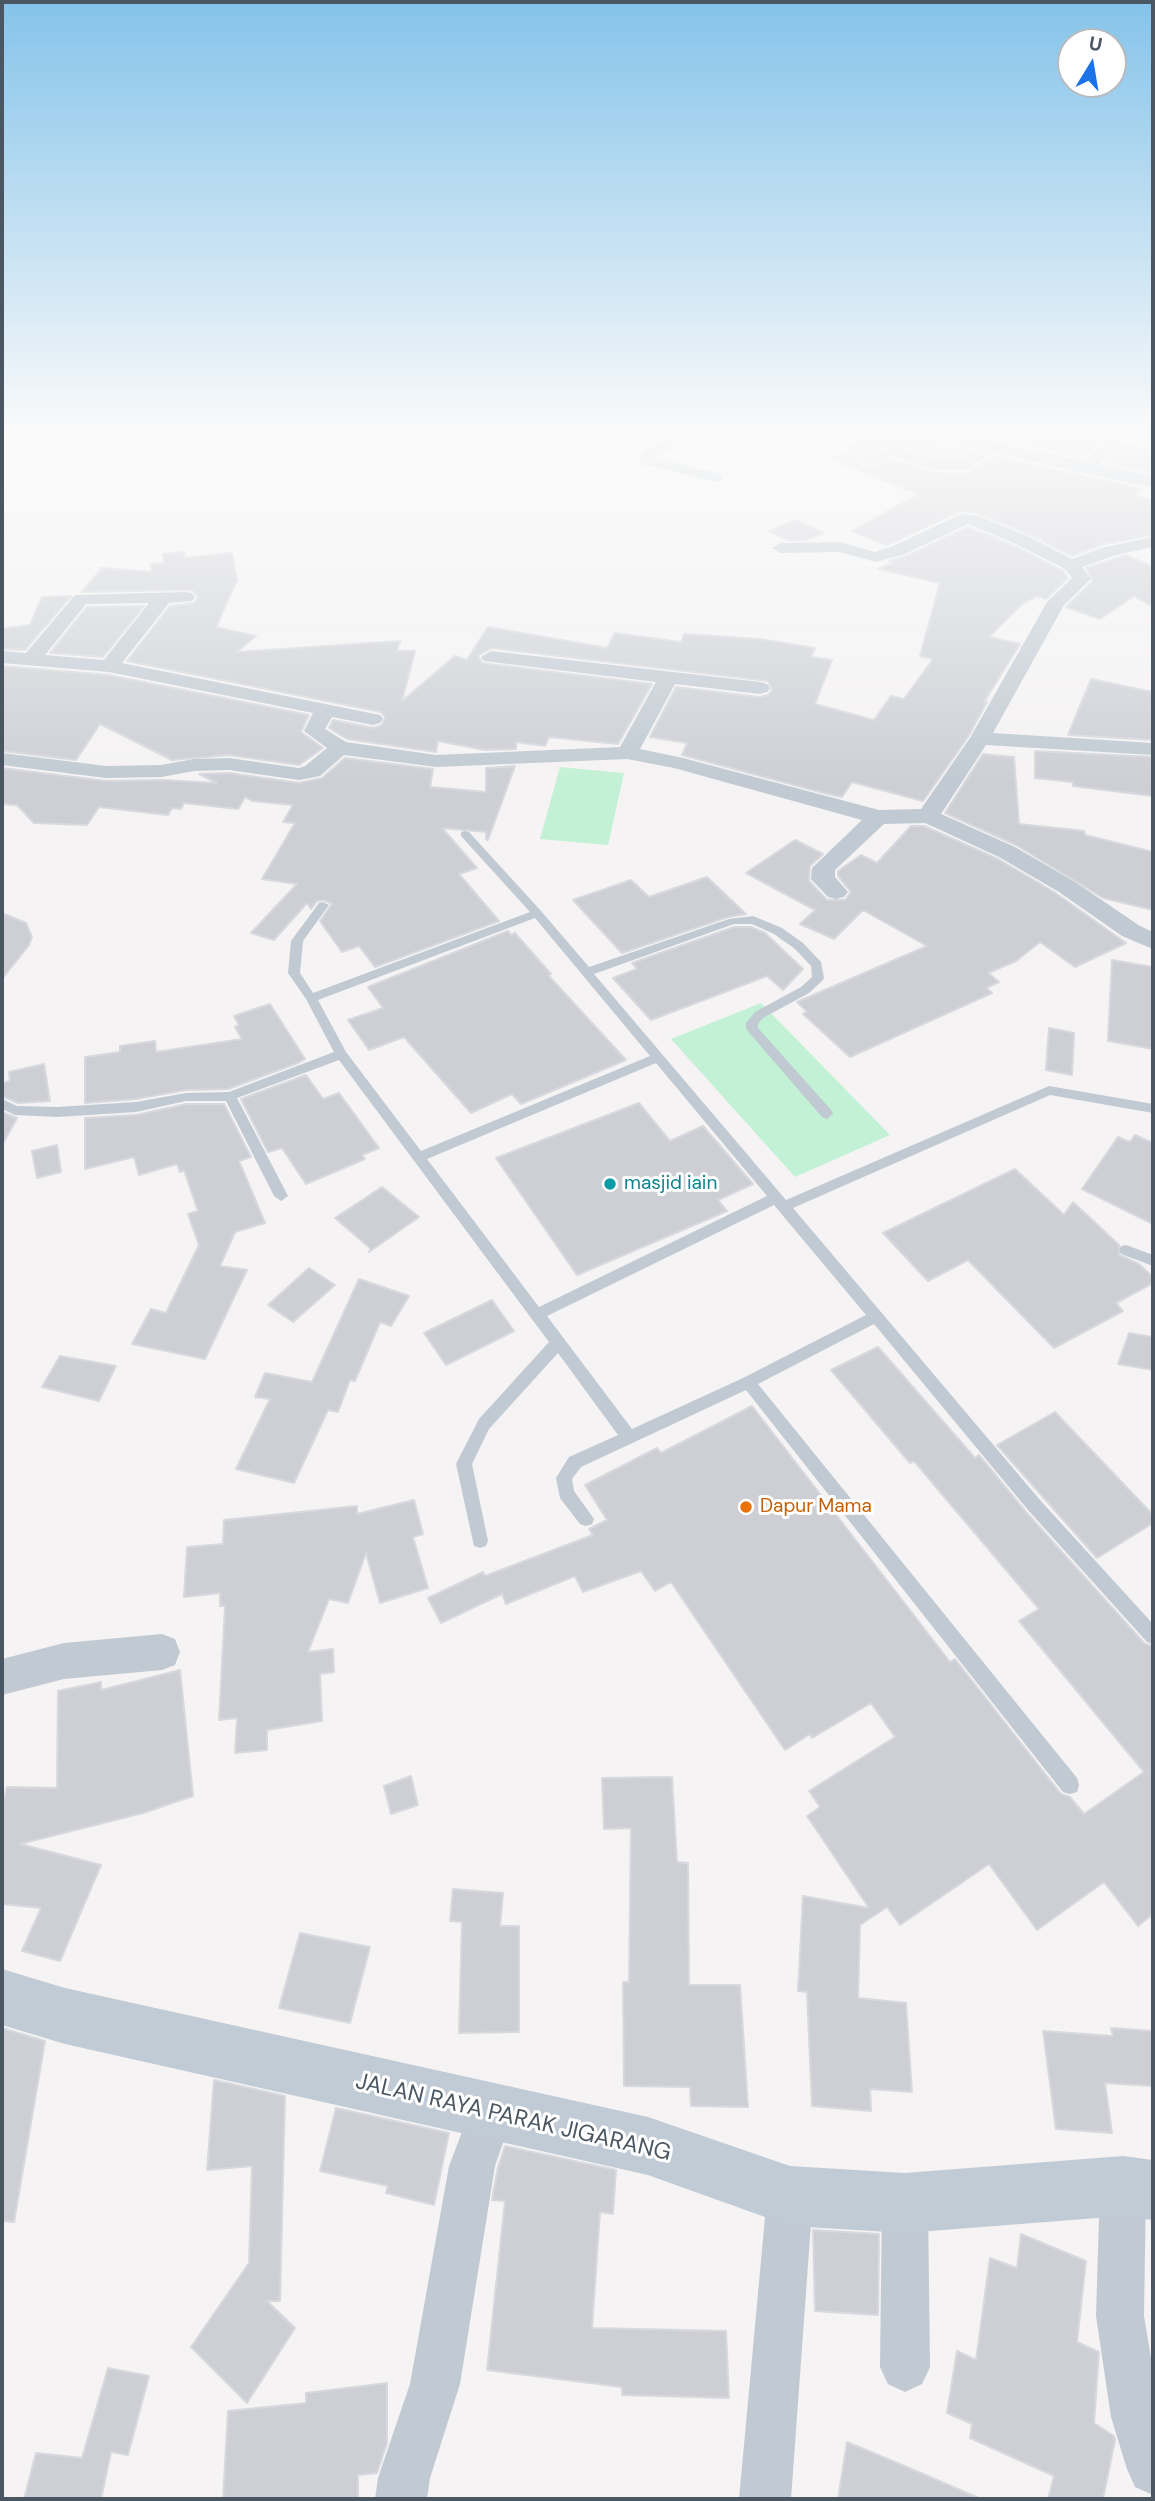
<!DOCTYPE html>
<style>
body{margin:0}
#map{position:relative;width:1155px;height:2501px;overflow:hidden;background:#f5f3f3;font-family:"DM Sans",sans-serif}
canvas{display:block}
.frame{position:absolute;inset:0;border:4px solid #4a5661;pointer-events:none}
.north{position:absolute;left:1057px;top:28px;width:70px;height:70px;box-sizing:border-box;background:#fff;border:2px solid #b7bbc0;border-radius:50%;rotate:11deg;font-size:19px;font-weight:700;line-height:28px;text-align:center;color:#4a5661}
.north::after{content:'';display:block;margin:auto;width:24px;height:32px;background:#1a73e8;clip-path:polygon(50% 0,100% 100%,50% 72%,0 100%)}
</style>
<div id="map">
<canvas width="1155" height="2501"></canvas>
<div class="frame"></div>
<div class="north">U</div>
</div>
<script>
const ctx = document.querySelector('canvas').getContext('2d');
ctx.lineJoin = 'round';
function fillPath(path, color) {
  ctx.fillStyle = color;
  ctx.fill(path, 'evenodd');
}
function toPath(rows) {
  const path = new Path2D();
  for (const r of rows) {
    path.moveTo(r[0], r[1]);
    for (let i = 2; i < r.length; i += 2) path.lineTo(r[i], r[i + 1]);
  }
  return path;
}
function strokePath(path, color, width, dash) {
  ctx.strokeStyle = color;
  ctx.lineWidth = width;
  ctx.lineCap = dash ? 'butt' : 'round';
  ctx.setLineDash(dash || []);
  ctx.stroke(path);
}
function write(font, color, halo, rows, align = 'center') {
  ctx.font = font + ' "DM Sans",sans-serif';
  ctx.lineWidth = 6;
  ctx.setLineDash([]);
  ctx.textBaseline = 'middle';
  ctx.strokeStyle = halo;
  ctx.fillStyle = color;
  for (const [text, x, y, turn = 0] of rows) {
    ctx.save();
    ctx.translate(x, y);
    ctx.rotate((+turn || 0) * Math.PI / 180);
    ctx.textAlign = isNaN(turn) ? turn : align;
    if (halo) ctx.strokeText(text, 0, 0);
    ctx.fillText(text, 0, 0);
    ctx.restore();
  }
}
fillPath(toPath([
 [560,767,624,773,608,845,540,839],
 [761,1003,890,1135,795,1177,671,1039]
]), '#c3f1d5');
const building = toPath([
 [871,435,925,435,937,444,972,451,962,457,936,457,894,444,858,457,855,462,865,468,895,459,933,472,967,473,993,456,1143,489,1135,495,1153,501,1153,535,1104,544,1072,556,1031,535,977,513,961,511,887,545,852,531,919,494,839,463,842,462,832,457,851,451,847,449,871,435],
 [979,435,1094,435,1102,437,1084,458,979,435],
 [1122,442,1153,450,1153,473,1105,463,1122,442],
 [796,520,824,533,807,540,788,540,769,531,796,520],
 [968,527,1017,547,1063,571,1068,578,1046,599,1037,596,1022,604,989,637,1020,644,984,702,987,702,968,737,923,801,852,782,842,797,824,793,682,755,687,743,650,737,676,687,760,697,768,695,772,690,768,681,491,648,478,656,482,663,652,684,618,744,549,737,545,746,516,742,516,749,485,750,438,741,436,752,347,739,329,728,333,720,374,728,382,725,385,717,381,712,127,661,170,606,194,603,198,597,192,590,82,592,102,568,152,572,151,564,164,563,163,554,184,552,185,558,232,553,237,580,216,627,256,636,237,652,400,641,397,651,415,651,402,701,455,656,467,660,488,627,607,648,615,633,681,642,684,634,760,639,815,648,811,657,832,660,815,704,874,720,891,696,904,699,933,659,920,656,940,583,878,569,894,563,889,561,906,556,968,527],
 [1126,555,1153,567,1153,607,1134,596,1100,619,1066,607,1093,581,1086,568,1126,555],
 [71,596,25,650,2,649,2,629,30,625,42,597,71,596],
 [144,606,103,657,50,653,87,607,144,606],
 [2,666,109,675,309,715,301,732,323,748,299,765,229,755,172,760,100,724,76,760,2,751,2,666],
 [1091,679,1153,692,1153,740,1068,735,1091,679],
 [1035,751,1153,757,1153,796,1073,786,1073,782,1035,778,1035,751],
 [983,754,1014,757,1019,824,1084,831,1085,835,1153,852,1153,910,1103,898,1016,845,945,813,983,754],
 [345,758,433,769,430,787,486,792,486,768,515,766,488,840,486,839,486,832,442,828,477,868,459,874,499,921,375,967,359,946,342,952,320,921,332,904,324,900,317,901,311,909,307,903,274,940,251,933,297,884,262,879,295,823,283,822,293,805,253,801,245,797,238,809,184,803,181,809,172,808,168,815,99,807,87,825,34,823,17,805,2,804,2,768,106,781,162,780,217,783,199,774,229,773,299,783,322,778,345,758],
 [911,826,924,826,998,859,1054,892,1126,943,1075,967,1040,942,1016,961,988,973,999,982,986,988,992,993,850,1057,803,1014,807,1012,797,1002,927,946,863,910,834,939,800,924,815,910,746,873,795,840,823,854,810,866,809,881,827,900,845,900,851,892,838,876,838,871,861,855,877,863,911,826],
 [707,877,746,914,728,917,622,953,573,900,631,880,649,897,707,877],
 [2,913,26,923,32,937,29,945,2,979,2,913],
 [734,927,751,927,765,933,803,969,783,990,767,976,651,1020,613,978,637,969,632,963,734,927],
 [508,931,511,935,515,933,551,974,548,975,626,1060,521,1104,512,1094,471,1113,404,1037,369,1050,348,1020,383,1008,368,987,508,931],
 [1112,960,1153,967,1153,1049,1108,1041,1112,960],
 [270,1004,305,1059,298,1063,228,1089,186,1090,136,1099,85,1103,85,1057,120,1052,120,1046,155,1041,156,1052,242,1039,235,1027,239,1025,234,1016,270,1004],
 [1049,1028,1074,1033,1072,1075,1046,1070,1049,1028],
 [44,1064,50,1101,18,1103,2,1096,2,1083,10,1081,9,1072,44,1064],
 [306,1075,323,1099,339,1093,379,1148,362,1155,365,1159,306,1184,282,1148,268,1152,241,1099,306,1075],
 [639,1103,670,1141,703,1126,753,1184,718,1200,727,1211,577,1275,496,1158,639,1103],
 [186,1104,224,1104,251,1157,239,1161,265,1223,235,1232,220,1266,247,1270,205,1359,132,1344,151,1309,166,1313,199,1245,188,1214,198,1211,184,1170,180,1172,177,1164,139,1175,134,1157,85,1169,85,1118,136,1115,186,1104],
 [2,1112,17,1118,2,1145,2,1112],
 [1135,1135,1153,1143,1153,1224,1082,1189,1118,1137,1130,1142,1135,1135],
 [57,1145,61,1172,37,1178,32,1151,57,1145],
 [1015,1169,1064,1215,1073,1202,1119,1245,1119,1255,1139,1264,1153,1277,1153,1283,1116,1303,1123,1311,1054,1348,968,1260,928,1281,883,1233,1015,1169],
 [382,1187,419,1217,369,1252,371,1249,335,1218,382,1187],
 [309,1268,335,1285,293,1322,268,1305,309,1268],
 [359,1279,409,1296,391,1326,380,1322,355,1381,350,1380,338,1412,328,1410,294,1483,236,1469,270,1399,255,1397,265,1373,312,1382,359,1279],
 [492,1300,514,1331,446,1365,424,1333,492,1300],
 [1129,1333,1153,1337,1153,1370,1118,1364,1129,1333],
 [878,1347,975,1458,979,1455,1026,1512,1145,1644,1153,1646,1153,1914,1138,1926,1104,1882,1037,1930,989,1864,900,1925,887,1907,860,1925,858,1998,906,2003,912,2092,870,2089,871,2111,812,2106,807,1992,798,1991,803,1896,869,1908,807,1816,820,1807,809,1791,895,1737,871,1703,812,1738,810,1734,785,1750,671,1582,655,1591,641,1571,583,1592,575,1576,506,1604,502,1594,441,1623,428,1598,483,1572,485,1576,593,1535,589,1529,607,1520,585,1485,657,1448,661,1453,752,1406,950,1662,955,1659,1061,1794,1070,1797,1084,1814,1144,1772,1019,1621,1039,1609,914,1461,910,1463,831,1370,878,1347],
 [60,1356,116,1366,99,1401,42,1387,60,1356],
 [1055,1412,1153,1515,1153,1523,1097,1558,997,1445,1055,1412],
 [414,1500,423,1534,413,1537,428,1588,380,1603,366,1553,348,1603,329,1599,308,1652,333,1649,334,1672,320,1674,322,1721,267,1730,267,1750,235,1753,237,1718,219,1720,225,1606,220,1606,220,1593,184,1597,187,1547,223,1544,224,1520,357,1506,357,1514,414,1500],
 [180,1670,193,1796,143,1813,20,1844,101,1865,60,1961,22,1951,41,1908,2,1904,2,1807,7,1787,57,1788,58,1691,101,1682,101,1690,180,1670],
 [411,1776,418,1805,391,1814,384,1786,411,1776],
 [672,1777,677,1862,688,1863,689,1985,740,1985,748,2107,691,2106,690,2087,624,2086,623,1982,629,1982,631,1828,604,1829,602,1778,672,1777],
 [453,1889,503,1893,500,1926,519,1926,519,2032,459,2033,462,1922,450,1921,453,1889],
 [300,1933,370,1947,350,2023,279,2008,300,1933],
 [2,2028,45,2041,14,2222,2,2221,2,2028],
 [1111,2028,1153,2031,1153,2086,1105,2083,1112,2133,1056,2129,1043,2031,1113,2036,1111,2028],
 [214,2080,285,2096,280,2301,267,2301,295,2328,247,2403,191,2347,249,2263,252,2166,207,2170,214,2080],
 [336,2108,449,2133,434,2205,386,2193,388,2186,320,2171,336,2108],
 [505,2146,616,2170,613,2214,600,2212,592,2328,726,2331,729,2398,622,2395,622,2387,487,2370,505,2201,492,2200,498,2167,505,2146],
 [813,2230,879,2234,878,2315,815,2311,813,2230],
 [1021,2234,1086,2261,1077,2342,1099,2352,1094,2423,1114,2436,1115,2440,1103,2499,1048,2499,1054,2476,970,2438,972,2424,947,2413,957,2351,976,2360,990,2258,1017,2268,1021,2234],
 [108,2368,149,2376,128,2455,111,2452,101,2499,24,2499,36,2453,82,2458,108,2368],
 [387,2383,387,2443,377,2473,358,2475,358,2499,223,2499,228,2411,306,2403,306,2393,387,2383],
 [847,2442,914,2470,981,2499,838,2499,847,2442]
]);
fillPath(building, '#cdcfd5');
strokePath(building, '#d7d9de', 2);
fillPath(toPath([
 [465,831,469,832,541,911,589,967,729,919,753,916,782,928,803,943,821,962,824,978,822,981,809,993,763,1018,758,1024,758,1028,832,1111,833,1114,827,1119,822,1117,746,1029,746,1023,755,1012,801,987,812,977,811,966,795,949,774,934,752,924,734,924,594,974,786,1200,1049,1086,1153,1104,1153,1113,1050,1095,793,1208,1040,1500,1153,1624,1153,1644,1147,1642,1028,1510,874,1324,758,1384,1077,1778,1079,1785,1077,1792,1070,1794,1063,1792,746,1390,581,1467,572,1479,574,1491,594,1519,592,1524,586,1526,580,1524,560,1498,556,1478,569,1457,618,1435,558,1353,489,1429,472,1464,488,1541,486,1546,480,1548,474,1546,456,1464,479,1419,549,1342,339,1060,237,1098,288,1196,281,1201,274,1196,226,1101,186,1101,136,1112,57,1117,15,1115,2,1109,2,1099,17,1106,57,1107,136,1102,186,1093,229,1092,334,1052,306,999,288,973,291,941,319,903,323,902,329,905,303,941,300,973,313,993,530,912,461,836,461,832,465,831],
 [535,918,650,1056,421,1151,346,1052,318,1000,535,918],
 [656,1063,767,1196,539,1307,427,1159,656,1063],
 [774,1205,866,1315,743,1378,632,1429,547,1316,774,1205],
 [1126,1245,1153,1255,1153,1266,1121,1254,1119,1250,1121,1246,1126,1245]
]), '#c1cad2');
fillPath(toPath([
 [671,435,690,435,655,458,721,474,723,477,721,480,715,482,641,464,639,461,641,453,671,435],
 [1108,435,1125,435,1094,471,1082,471,1080,468,1082,465,1108,435],
 [1126,435,1153,435,1153,445,1129,438,1126,435],
 [992,441,1000,446,998,449,967,470,934,470,895,456,866,466,858,461,860,458,895,446,936,460,963,460,992,441],
 [961,514,976,515,1030,537,1072,559,1105,547,1153,537,1153,547,1116,555,1082,567,1091,579,1064,605,993,733,1153,743,1153,755,986,745,941,814,1015,847,1075,882,1140,926,1153,932,1153,949,1122,936,1059,892,999,857,925,823,884,824,835,870,835,877,848,892,844,897,836,899,828,897,811,879,812,868,862,820,674,768,627,759,436,767,344,755,320,776,299,780,229,770,194,771,161,777,106,778,2,765,2,753,106,766,161,765,194,759,229,758,299,768,305,766,327,748,304,731,313,713,109,672,2,663,2,651,26,653,75,595,186,592,192,593,195,597,192,601,169,603,122,663,380,715,383,719,380,723,373,725,332,717,325,729,346,742,436,755,620,747,656,682,484,661,481,657,491,651,760,682,767,684,770,688,767,692,760,694,675,684,640,749,683,758,879,810,921,809,970,738,1047,602,1072,578,1065,569,1018,545,968,524,905,554,876,562,839,552,781,553,772,548,781,543,841,542,875,552,893,546,961,514],
 [149,603,104,660,45,655,86,604,149,603],
 [162,1634,175,1639,180,1652,175,1665,162,1670,64,1679,2,1695,2,1659,64,1643,162,1634],
 [492,2089,508,2095,514,2111,495,2166,460,2384,430,2478,427,2499,375,2499,378,2478,410,2384,449,2166,476,2095,492,2089],
 [1123,2163,1139,2170,1146,2186,1144,2316,1153,2370,1153,2495,1135,2487,1127,2469,1111,2417,1096,2316,1100,2186,1107,2170,1123,2163],
 [790,2173,806,2180,813,2196,791,2499,739,2499,767,2196,774,2180,790,2173],
 [905,2180,921,2187,928,2203,930,2367,922,2384,905,2392,888,2384,880,2367,882,2203,889,2187,905,2180]
]), '#c1cad2');
fillPath(toPath([
 [928,435,966,435,1153,476,1153,488,938,441,928,435],
 [2,1969,65,1988,648,2117,790,2166,905,2173,1123,2156,1153,2160,1153,2220,1123,2216,905,2233,790,2226,648,2175,65,2044,2,2025,2,1969]
]), '#c1cbd6');
const sky = ctx.createLinearGradient(0, 0, 0, 785);
sky.addColorStop(0, '#85c3ea');
sky.addColorStop(0.55, '#fafafa');
sky.addColorStop(1, '#fafafa00');
ctx.fillStyle = sky;
ctx.fillRect(0, 0, 1155, 785);
for (const [x, y, r, color] of [
 [610,1184,7,"#0f9aa8"],
 [746,1507,7,"#e8710a"]
]) {
  const dot = new Path2D();
  dot.arc(x, y, r, 0, 2 * Math.PI);
  ctx.fillStyle = color;
  ctx.fill(dot);
  strokePath(dot, '#fff', 2.5);
}
write('19px', '#0d838f', '#fff', [
 ["masjid iain",624,1184]
], 'left');
write('19px', '#c56008', '#fff', [
 ["Dapur Mama",760,1507]
], 'left');
write('23px', '#4a5661', '#fff', [
 ["JALAN RAYA PARAK JIGARANG",513,2118,13]
]);
</script>
